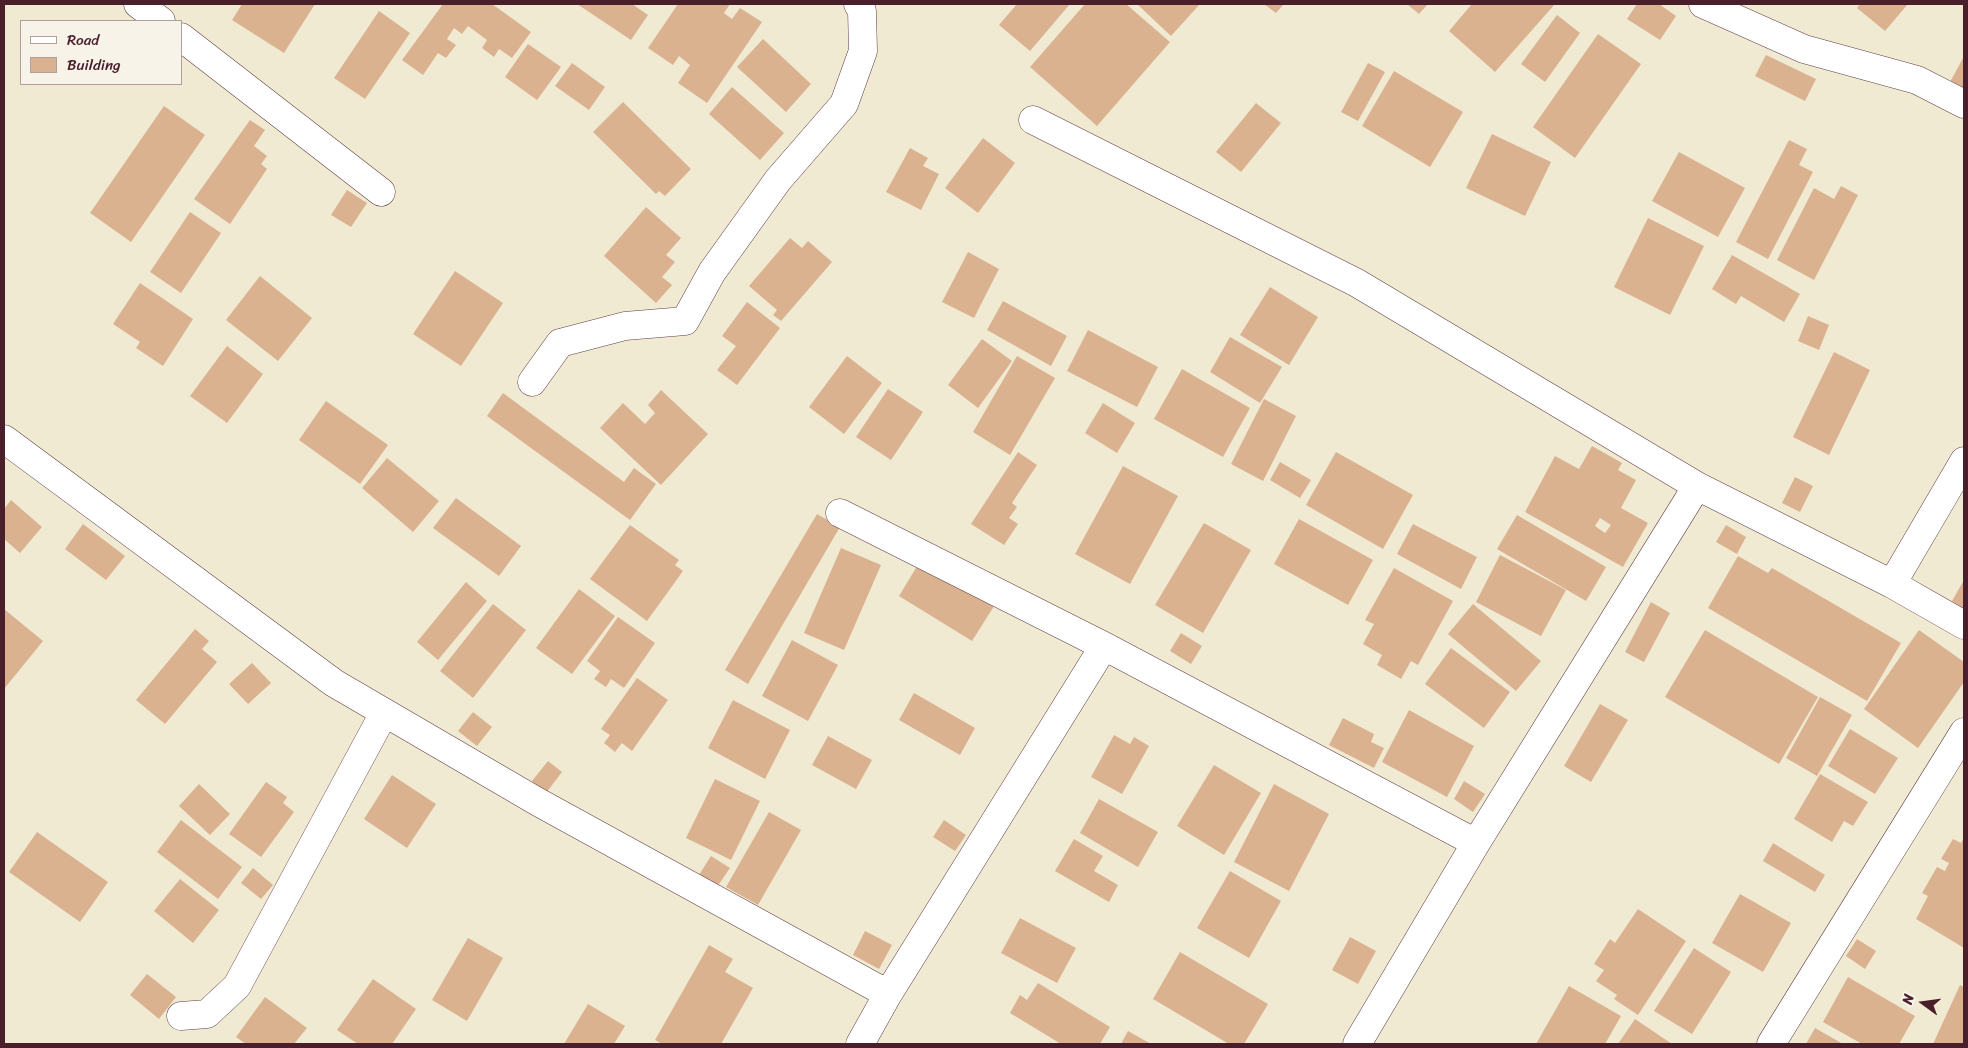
<!DOCTYPE html>
<style>
body{margin:0}
#map{position:relative;width:1968px;height:1048px;overflow:hidden;background:#f0ead3;font-family:Sriracha,sans-serif}
canvas{display:block}
.frame{position:absolute;inset:0;border:5px solid #4a1f2b;pointer-events:none}
.legend{position:absolute;left:20px;top:20px;width:162px;height:65px;box-sizing:border-box;background:#f7f3e8;border:1px solid #b29e9c;margin:0;padding:6px 9px;list-style:none;font-size:15px;color:#4a1f2b}
.legend li{display:flex;align-items:center;gap:10px;height:25px}
.legend b{width:25px;border:1px solid #b29e9c}
.north{position:absolute;left:1898px;top:978px;width:50px;height:50px;-webkit-text-stroke:4px #f7f3e8;paint-order:stroke;rotate:284deg;font-size:14px;font-weight:700;line-height:20px;text-align:center;color:#4a1f2b}
.north::after{content:'';display:block;margin:auto;width:18px;height:22px;background:#4a1f2b;clip-path:polygon(50% 0,100% 100%,50% 72%,0 100%)}
</style>
<div id="map">
<canvas width="1968" height="1048"></canvas>
<div class="frame"></div>
<ul class="legend">
<li><b style="height:6px;background:#fff"></b>Road</li>
<li><b style="height:14px;background:#dbb290"></b>Building</li>
</ul>
<div class="north">N</div>
</div>
<script>
const ctx = document.querySelector('canvas').getContext('2d');
ctx.lineJoin = 'round';
function fillPath(path, color) {
  ctx.fillStyle = color;
  ctx.fill(path, 'evenodd');
}
function toPath(rows) {
  const path = new Path2D();
  for (const r of rows) {
    path.moveTo(r[0], r[1]);
    for (let i = 2; i < r.length; i += 2) path.lineTo(r[i], r[i + 1]);
  }
  return path;
}
function strokePath(path, color, width, dash) {
  ctx.strokeStyle = color;
  ctx.lineWidth = width;
  ctx.lineCap = dash ? 'butt' : 'round';
  ctx.setLineDash(dash || []);
  ctx.stroke(path);
}
fillPath(toPath([
 [242,4,315,4,284,53,232,20],
 [443,4,492,4,531,32,512,58,499,49,494,57,482,48,487,40,468,26,462,34,454,28,447,39,456,45,446,58,438,53,423,75,402,60],
 [577,4,632,4,648,15,631,40],
 [678,4,730,4,724,13,732,19,740,8,762,22,707,103,678,83,690,65,679,56,673,65,648,48],
 [1017,4,1070,4,1030,51,999,25],
 [1085,4,1126,4,1170,42,1097,126,1030,67],
 [1137,4,1200,4,1171,36],
 [1264,4,1284,4,1276,13],
 [1407,4,1428,4,1419,14],
 [1472,4,1555,4,1495,72,1449,31],
 [1637,4,1659,4,1676,16,1660,40,1627,19],
 [1860,4,1908,4,1885,31,1857,8],
 [379,11,410,33,365,99,334,78],
 [1557,15,1580,33,1545,82,1521,64],
 [1598,34,1641,64,1575,158,1533,127],
 [763,39,811,84,786,112,737,67],
 [528,44,561,67,537,100,505,77],
 [1766,55,1816,79,1805,101,1755,76],
 [1963,58,1964,59,1964,91,1949,84],
 [572,63,605,87,589,110,555,86],
 [1368,63,1385,72,1358,121,1341,112],
 [1394,71,1463,112,1430,167,1362,126],
 [732,87,784,133,760,160,709,114],
 [623,102,691,169,665,196,659,191,656,194,593,132],
 [1256,103,1281,123,1241,172,1216,152],
 [164,106,205,135,131,242,90,213],
 [250,120,265,130,254,146,267,156,261,164,267,169,230,224,194,199],
 [1492,134,1551,162,1525,216,1466,188],
 [983,138,1015,163,978,213,945,188],
 [1789,140,1807,149,1799,165,1813,172,1768,259,1736,242],
 [910,148,928,158,923,166,939,174,921,210,886,192],
 [1679,152,1745,188,1718,237,1652,201],
 [1841,186,1858,195,1814,280,1777,260,1814,188,1834,199],
 [347,190,367,203,351,227,331,215],
 [646,207,681,238,666,255,675,262,662,277,672,285,656,303,604,256],
 [190,212,221,233,181,293,150,272],
 [1648,218,1704,246,1670,315,1614,287],
 [790,238,802,248,808,241,832,262,781,321,773,315,777,310,749,286],
 [968,252,999,269,974,318,942,302],
 [1732,255,1800,294,1784,322,1741,296,1736,304,1712,289],
 [455,271,503,303,461,366,413,334],
 [260,276,312,318,278,361,226,320],
 [140,283,193,319,163,366,136,348,140,342,113,324],
 [1270,287,1318,317,1289,365,1240,335],
 [1003,301,1067,336,1051,366,987,330],
 [747,302,780,328,737,385,717,370,736,346,722,336],
 [1808,316,1829,325,1819,350,1798,341],
 [1088,330,1158,367,1137,407,1067,371],
 [1230,337,1282,367,1260,403,1210,372],
 [982,339,1012,361,978,408,948,385],
 [227,346,263,374,227,423,190,396],
 [1834,352,1870,370,1829,455,1793,437],
 [847,356,882,383,844,434,809,407],
 [1017,356,1055,378,1010,455,973,432],
 [1182,369,1250,408,1223,457,1154,419],
 [888,389,923,412,891,460,856,437],
 [661,390,708,434,661,485,600,428,623,403,645,424,655,413,648,405],
 [503,393,624,482,634,468,656,484,630,520,487,416],
 [1264,399,1296,416,1263,481,1231,464],
 [326,401,388,445,360,484,299,440],
 [1103,403,1135,423,1117,453,1085,433],
 [1592,446,1622,463,1618,470,1636,480,1621,508,1648,523,1623,567,1525,512,1555,456,1579,469],
 [1600,518,1611,525,1605,533,1595,526],
 [1018,452,1037,465,1012,503,1017,507,1009,518,1018,524,1004,545,971,524],
 [1336,452,1413,495,1383,549,1306,505],
 [387,458,439,501,413,532,362,488],
 [1280,462,1311,480,1300,498,1270,480],
 [1123,466,1178,496,1130,584,1075,554],
 [1795,477,1813,486,1800,512,1782,503],
 [456,498,521,546,499,576,433,528],
 [11,500,42,527,20,553,4,539,4,509],
 [817,514,840,527,748,684,725,670],
 [1517,515,1606,567,1586,601,1497,549],
 [1299,519,1373,560,1348,605,1274,564],
 [1204,523,1251,550,1203,633,1155,605],
 [83,524,125,556,106,580,65,549],
 [1413,524,1477,557,1461,589,1397,554],
 [630,525,679,560,675,565,683,571,647,621,590,579],
 [1726,525,1746,537,1737,554,1716,542],
 [841,548,881,565,844,650,804,633],
 [1500,555,1566,590,1541,636,1476,602],
 [1738,556,1768,573,1772,568,1901,643,1867,701,1708,608],
 [922,558,996,603,972,641,899,596],
 [1394,568,1453,601,1418,665,1411,661,1401,679,1377,665,1382,655,1363,644,1374,624,1365,620],
 [1964,580,1964,608,1952,601],
 [466,582,487,601,438,660,417,642],
 [579,589,615,616,572,674,536,648],
 [1651,602,1670,613,1644,662,1625,652],
 [493,604,526,630,473,698,440,671],
 [1473,604,1541,661,1516,691,1448,634],
 [4,609,43,641,4,689],
 [618,617,655,643,624,688,611,679,606,687,594,679,600,671,587,661],
 [195,629,209,641,202,649,217,662,165,724,136,700],
 [1705,630,1818,697,1779,764,1665,697],
 [1919,630,1964,662,1964,682,1918,748,1864,709],
 [1181,633,1202,646,1191,664,1170,651],
 [792,640,838,665,808,721,762,696],
 [1451,648,1510,692,1484,728,1425,684],
 [252,663,271,683,248,704,229,684],
 [637,678,668,700,632,751,622,743,615,752,604,743,610,735,601,729],
 [914,693,975,728,960,755,899,720],
 [1820,697,1852,715,1817,776,1786,758],
 [733,700,790,730,765,779,708,748],
 [1600,704,1628,720,1591,782,1564,766],
 [1409,710,1474,746,1447,797,1382,762],
 [473,712,492,727,477,746,458,731],
 [1343,718,1374,734,1371,742,1384,748,1374,768,1329,745],
 [1850,729,1898,758,1875,794,1828,766],
 [1114,735,1130,744,1134,737,1149,746,1122,794,1091,777],
 [828,736,872,760,856,789,812,765],
 [548,761,562,772,546,793,532,781],
 [1214,765,1261,793,1224,855,1177,826],
 [1820,774,1868,802,1853,826,1844,821,1832,842,1794,819],
 [392,775,436,804,407,848,364,819],
 [715,779,760,801,731,860,686,838],
 [1464,781,1485,794,1473,812,1454,799],
 [266,782,287,797,283,803,294,812,261,857,229,834],
 [199,784,230,814,210,835,179,806],
 [1274,784,1329,814,1289,891,1234,862],
 [1099,799,1158,832,1138,867,1080,833],
 [769,812,801,830,758,905,726,887],
 [181,820,242,867,218,899,157,852],
 [944,820,966,835,955,851,933,837],
 [37,832,108,882,80,922,9,872],
 [1964,837,1964,948,1916,919,1928,896,1922,893,1937,867,1945,871,1949,863,1941,859,1953,839,1961,843],
 [1074,839,1103,856,1094,871,1118,885,1109,902,1055,871],
 [1773,843,1825,875,1815,892,1763,861],
 [711,856,730,868,715,890,697,878],
 [253,868,273,885,261,899,241,883],
 [1230,871,1281,901,1249,958,1197,928],
 [180,879,219,910,193,943,154,911],
 [1740,894,1791,923,1763,972,1712,943],
 [1638,909,1686,941,1638,1015,1614,999,1617,995,1596,981,1604,970,1594,964,1610,939,1615,943],
 [1020,918,1076,948,1057,983,1001,953],
 [865,931,892,945,879,969,853,955],
 [1350,937,1376,951,1358,984,1332,970],
 [468,938,503,958,467,1021,432,1000],
 [1857,939,1876,951,1865,969,1846,956],
 [709,945,733,959,725,972,753,988,721,1044,662,1044,655,1040],
 [1694,948,1731,972,1692,1034,1654,1011],
 [1180,952,1268,1004,1244,1044,1229,1044,1153,999],
 [147,974,176,997,159,1019,130,995],
 [1848,977,1915,1016,1899,1044,1862,1044,1823,1022],
 [373,979,416,1009,392,1044,358,1044,337,1030],
 [1038,983,1110,1027,1100,1044,1061,1044,1010,1013,1020,995,1027,1000],
 [1960,985,1964,987,1964,1044,1933,1044],
 [1569,986,1621,1016,1605,1044,1536,1044],
 [265,997,307,1028,294,1044,246,1044,236,1037],
 [588,1004,625,1026,614,1044,564,1044],
 [1635,1019,1672,1044,1618,1044],
 [1815,1028,1843,1044,1806,1044],
 [1128,1031,1151,1044,1121,1044]
]), '#dbb290');
const minor = toPath([
 [138,4,161,21],
 [1703,4,1804,49,1917,80,1964,104],
 [181,37,381,192],
 [1033,120,1357,283,1697,486],
 [532,382,560,343,625,326,685,321,712,272,778,180,844,104,863,51,862,11,858,4],
 [4,439,334,683,538,802,888,994],
 [840,513,1104,646,1476,843],
 [1892,584,1964,625],
 [181,1016,207,1014,237,986,384,713],
 [860,1044,888,994,1104,646],
 [1357,1044,1476,843,1697,486,1892,584,1964,461],
 [1771,1044,1964,732]
]);
strokePath(minor, '#633d44', 29);
strokePath(minor, '#fff', 28);
</script>
